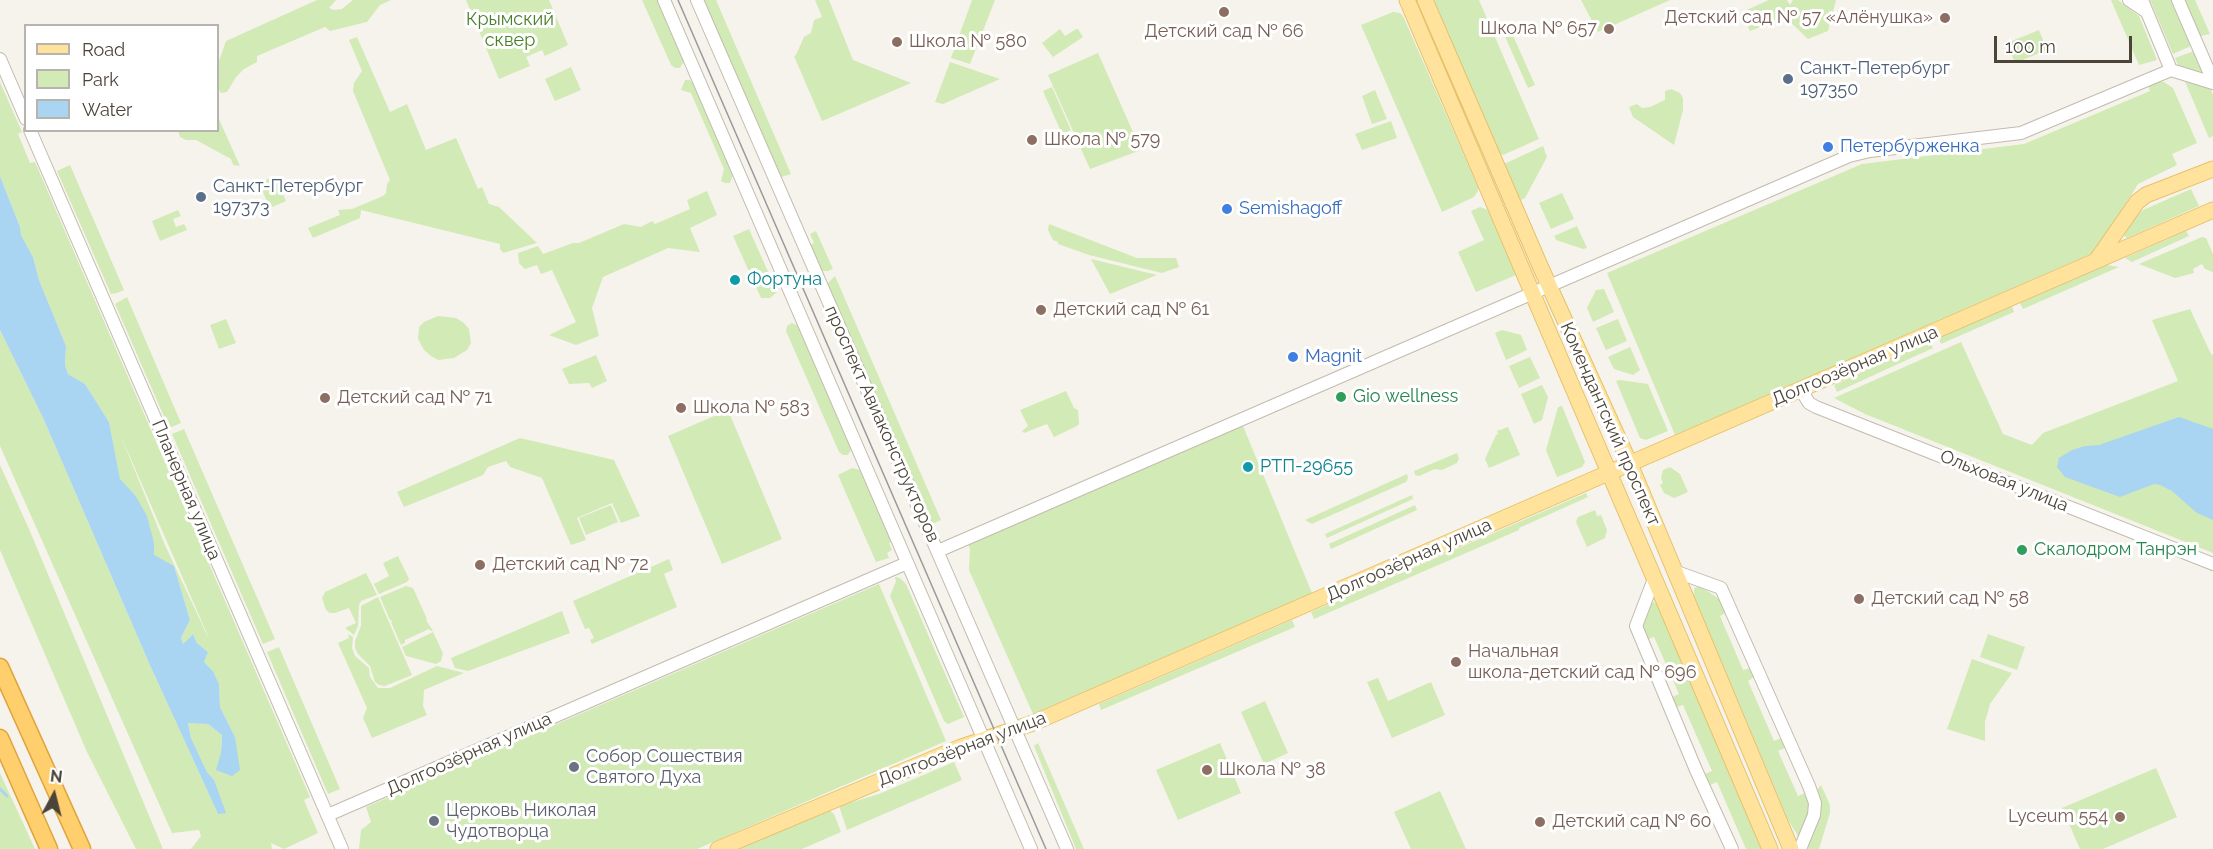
<!DOCTYPE html>
<meta charset="utf-8">
<style>
body{margin:0}
#map{position:relative;width:2213px;height:849px;overflow:hidden;background:#f6f3ec;font-family:Raleway,sans-serif}
canvas{display:block}
.legend{position:absolute;left:24px;top:24px;width:195px;height:108px;box-sizing:border-box;background:#fff;border:2px solid #b7b4b0;margin:0;padding:8px 10px;list-style:none;font-size:18px;color:#4b4439}
.legend li{display:flex;align-items:center;gap:12px;height:30px}
.legend b{width:30px;border:2px solid #b7b4b0}
.north{position:absolute;left:24px;top:765px;width:60px;height:60px;-webkit-text-stroke:4px #fff;paint-order:stroke;rotate:7deg;font-size:16px;font-weight:700;line-height:24px;text-align:center;color:#4b4439}
.north::after{content:'';display:block;margin:auto;width:21px;height:27px;background:#4b4439;clip-path:polygon(50% 0,100% 100%,50% 72%,0 100%)}
.scale{position:absolute;left:1994px;top:36px;width:138px;height:27px;box-sizing:border-box;border:3px solid #4b4439;border-top:0;padding-left:8px;font-size:18px;line-height:21px;white-space:nowrap;color:#4b4439;-webkit-text-stroke:4px #fff;paint-order:stroke}
</style>
<div id="map">
<canvas width="2213" height="849"></canvas>
<ul class="legend">
<li><b style="height:8px;background:#ffe39c"></b>Road</li>
<li><b style="height:16px;background:#d2eab5"></b>Park</li>
<li><b style="height:16px;background:#a9d4f2"></b>Water</li>
</ul>
<div class="north">N</div>
<div class="scale">100 m</div>
</div>
<script>
const ctx = document.querySelector('canvas').getContext('2d');
ctx.lineJoin = 'round';
function fillPath(path, color) {
  ctx.fillStyle = color;
  ctx.fill(path, 'evenodd');
}
function toPath(rows) {
  const path = new Path2D();
  for (const r of rows) {
    path.moveTo(r[0], r[1]);
    for (let i = 2; i < r.length; i += 2) path.lineTo(r[i], r[i + 1]);
  }
  return path;
}
function strokePath(path, color, width, dash) {
  ctx.strokeStyle = color;
  ctx.lineWidth = width;
  ctx.lineCap = dash ? 'butt' : 'round';
  ctx.setLineDash(dash || []);
  ctx.stroke(path);
}
function write(font, color, halo, rows, align = 'center') {
  ctx.font = font + ' Raleway,sans-serif';
  ctx.lineWidth = 6;
  ctx.setLineDash([]);
  ctx.textBaseline = 'middle';
  ctx.strokeStyle = halo;
  ctx.fillStyle = color;
  for (const [text, x, y, turn = 0] of rows) {
    ctx.save();
    ctx.translate(x, y);
    ctx.rotate((+turn || 0) * Math.PI / 180);
    ctx.textAlign = isNaN(turn) ? turn : align;
    if (halo) ctx.strokeText(text, 0, 0);
    ctx.fillText(text, 0, 0);
    ctx.restore();
  }
}
fillPath(toPath([
 [317,0,336,0,329,8,334,10,342,9,353,0,391,0,380,5,367,22,330,31,325,27,257,56,257,62,244,69,236,77,227,92,221,93,218,88,218,64,226,41],
 [466,0,549,0,568,45,545,56,542,50,526,57,530,66,499,79],
 [642,0,658,0,684,61,680,68,675,68,671,65],
 [703,0,716,0,791,174,781,177],
 [815,0,829,0,853,60,911,83,822,121,794,56,796,55,804,37,811,33,814,20,822,17],
 [972,0,995,0,970,64,951,58],
 [1434,0,1479,0,1539,139,1503,155,1499,153],
 [1581,0,1670,0,1598,32],
 [1769,0,1787,0,1790,5,1793,0,1836,0,1828,31,1808,39,1785,17,1750,31,1742,12],
 [2111,0,2118,0,2139,16,2157,60,2139,65],
 [2150,0,2171,0,2191,46,2173,54],
 [2184,0,2195,0,2210,34,2200,36],
 [1393,12,1400,13,1403,16,1478,187,1478,191,1474,197,1442,212,1361,25],
 [1060,29,1065,36,1076,29,1078,29,1083,37,1053,57,1042,43],
 [1510,29,1535,85,1528,88,1503,32],
 [2039,30,2047,50,2015,63,2007,43],
 [357,37,390,112,407,104,426,150,456,138,478,189,482,187,489,204,499,207,537,243,503,253,500,249,500,244,361,210,360,218,313,238,308,228,340,215,338,210,352,209,383,196,386,193,387,184,390,180,353,91,354,83,362,71,349,40],
 [2194,51,2213,95,2213,136,2209,138,2175,58],
 [1098,53,1141,150,1090,169,1048,75],
 [950,62,1000,79,943,104,935,102],
 [571,67,581,90,555,101,545,79],
 [685,80,690,80,693,83,733,175,730,183,725,183,721,181,724,169,691,93,681,90],
 [0,82,22,132,18,134,30,163,35,162,310,797,304,800,318,833,284,849,271,843,272,849,191,849,201,836,199,830,172,833,0,446,0,330,44,420,149,663,218,814,214,780,207,772,191,738,188,722,208,724,222,735,221,753,235,737,220,707,219,684,213,671,204,662,208,652,197,643,193,634,183,644,181,638,190,620,174,566,154,556,154,543,135,495,120,480,109,422,85,384,68,374,65,365,66,346,39,280,33,257,21,235,20,227,0,176],
 [120,434,208,636,208,637,165,545],
 [2157,82,2164,82,2173,88,2197,143,2172,154,2177,165,2138,184,2100,245,2094,248,2095,252,1675,435,1607,273,1862,164,2024,144,2150,91,2148,86],
 [1052,87,1071,130,1062,134,1043,91],
 [1671,89,1680,93,1683,98,1683,110,1674,145,1633,117,1629,107,1637,104,1642,108,1650,107,1665,100,1665,91],
 [1375,90,1387,119,1372,124,1362,96],
 [218,117,240,166,233,165,231,159,196,140,186,140,180,137,178,131,218,130],
 [1391,121,1397,138,1362,150,1355,134],
 [1543,146,1547,157,1525,198,1520,200,1504,164],
 [70,165,124,290,117,293,111,294,57,171],
 [275,176,286,201,270,208,259,183],
 [2191,189,2199,206,2127,238,2124,236,2134,218,2143,210],
 [707,191,717,215,690,228,700,252,668,248,603,277,592,308,599,336,576,345,549,335,576,322,552,270,541,274,537,265,525,269,519,263,518,253,538,246,543,254,573,243,579,243,624,224,641,227,652,221,655,224,690,209,687,200],
 [1562,193,1574,219,1551,229,1539,203],
 [1480,207,1488,210,1516,275,1476,292,1458,252,1484,240,1471,211],
 [178,210,181,216,173,219,176,227,184,224,187,230,160,241,152,221],
 [1049,224,1137,258,1176,258,1179,267,1162,273,1089,255,1058,244,1058,242,1053,240,1048,230],
 [1577,226,1587,248,1583,249,1556,240,1554,236],
 [749,229,777,292,770,298,761,298,733,236],
 [816,231,833,269,828,271,821,271,810,245,814,243,810,234],
 [2186,231,2189,236,2132,262,2125,258],
 [2202,237,2206,238,2213,254,2213,272,2205,269,2202,264,2193,269,2194,273,2175,278,2139,264],
 [1091,259,1157,275,1110,294],
 [2107,265,2119,267,2023,309,2020,303],
 [835,276,941,520,932,524,827,284],
 [1604,289,1614,312,1593,322,1587,308,1596,290],
 [127,297,181,423,169,428,115,304],
 [2012,306,2014,312,1941,344,1939,338],
 [2190,309,2211,354,2213,355,2213,553,1865,414,1834,398,1961,342,2003,434,2032,445,2043,433,2178,381,2152,320],
 [438,316,456,318,464,323,469,329,471,343,467,350,454,358,438,360,431,356,424,350,418,339,419,327,424,322],
 [226,319,236,343,219,349,210,325],
 [1618,319,1627,341,1606,350,1596,328],
 [792,323,799,326,852,448,848,455,843,455,839,452,786,331,787,326],
 [1502,330,1521,335,1527,350,1506,360,1495,333],
 [1930,341,1933,348,1837,392,1834,385],
 [1630,347,1640,370,1633,375,1614,369,1608,357],
 [596,355,607,381,592,388,589,383,569,384,562,369],
 [1530,357,1540,378,1519,388,1509,366],
 [1620,380,1648,384,1668,431,1646,440,1640,438,1616,381],
 [1542,385,1548,397,1542,420,1534,424,1521,394],
 [1066,391,1074,408,1078,410,1079,424,1077,426,1054,437,1047,424,1024,433,1022,431,1028,426,1020,410],
 [1562,406,1585,462,1582,467,1557,477,1546,450,1558,407],
 [728,410,782,539,722,564,668,436],
 [1243,426,1312,593,1033,714,969,570,970,549,968,545],
 [1508,427,1520,455,1489,468,1485,459,1496,435,1498,434,1497,431],
 [184,429,275,639,263,644,172,434],
 [520,438,614,460,640,516,621,523,612,503,577,518,586,540,571,545,542,478,510,467,506,461,488,467,483,475,404,507,397,492],
 [1457,453,1459,459,1457,463,1442,470,1435,469,1419,476,1415,475,1414,471],
 [0,465,29,529,163,849,136,849,87,752,0,550],
 [1670,467,1680,474,1688,492,1674,498,1664,493,1660,485,1663,483,1661,478,1663,470],
 [852,468,860,470,863,473,893,541,889,543,892,550,887,553,889,558,876,562,838,475],
 [1407,474,1408,478,1406,482,1316,522,1312,524,1305,520],
 [1586,493,1588,497,1519,528,1519,530,1314,619,1311,612],
 [1412,495,1413,499,1327,538,1325,534],
 [611,505,618,522,586,535,579,518],
 [1415,505,1417,510,1331,549,1329,544],
 [1595,510,1597,516,1601,515,1607,530,1605,538,1587,547,1576,522,1578,517],
 [398,556,409,579,407,582,379,594,374,584,389,576,383,563],
 [669,559,673,570,664,574,677,607,592,644,590,640,594,638,589,628,585,629,573,601],
 [366,573,377,595,361,601,359,605,358,626,354,635,345,628,356,623,349,608,335,613,330,613,326,610,322,598,325,592],
 [895,577,900,578,906,584,964,717,948,724,944,721,890,596,896,581],
 [879,584,946,741,697,849,359,849,361,830,371,822,366,807],
 [406,586,413,588,427,619,426,620,433,631,431,631,429,629,405,640,405,643,401,645,391,622,393,621,390,620,380,597],
 [1700,586,1722,601,1727,612,1720,616,1743,670,1750,668,1754,677,1748,681,1774,741,1781,738,1785,748,1778,751,1798,796,1805,793,1808,801,1810,814,1798,836,1788,820,1694,597,1694,588],
 [378,597,412,675,385,686,379,685,375,682,370,666,358,654,355,648,355,641,361,626,361,606],
 [1653,602,1658,604,1766,849,1746,849,1717,782,1710,785,1705,774,1712,771,1683,705,1677,707,1672,697,1679,694,1654,637,1646,640,1643,632,1644,615,1649,604],
 [562,611,570,633,468,671,455,668,451,658],
 [1292,620,1295,627,1101,710,1099,704],
 [433,632,443,653,441,661,436,664,406,656,402,647],
 [348,634,353,637,352,648,355,656,369,668,370,677,378,688,390,688,437,666,464,673,424,690,423,706,427,715,372,738,363,718,367,708,338,643,349,638],
 [1988,634,2025,647,2017,670,1980,657],
 [279,647,340,789,328,794,267,652],
 [1972,659,2012,673,1990,704,1985,722,1985,741,1947,729],
 [1378,678,1388,701,1431,682,1445,715,1392,738,1367,682],
 [1265,701,1288,753,1264,764,1241,712],
 [1038,743,1084,849,1076,849,1034,746],
 [1220,743,1241,793,1178,820,1156,770],
 [954,762,962,780,847,830,839,806,879,794],
 [2156,768,2177,817,2103,849,2080,849,2062,808],
 [0,772,0,773,35,849,0,849],
 [1821,785,1830,805,1830,813,1819,849,1807,849,1817,790],
 [1440,791,1466,849,1411,849,1394,812],
 [829,810,834,814,841,832,802,849,740,849]
]), '#d2eab5');
fillPath(toPath([
 [0,176,20,227,21,235,33,257,39,280,66,346,65,365,68,374,85,384,109,422,120,479,135,495,147,516,154,543,154,555,174,566,190,620,181,638,183,644,193,634,197,643,208,652,204,662,213,671,219,684,220,707,235,737,240,770,232,776,216,770,221,753,222,735,208,724,188,723,191,738,207,772,214,780,226,813,218,814,149,663,44,420,0,330],
 [2179,417,2213,429,2213,520,2197,513,2172,491,2160,485,2154,484,2120,497,2065,477,2057,467,2059,458,2072,450,2085,446,2099,445]
]), '#a9d4f2');
strokePath(toPath([
 [0,789,7,796]
]), '#a9d4f2', 3);
const minor = toPath([
 [664,0,1031,849],
 [697,0,1067,849],
 [2129,0,2147,12],
 [2142,0,2171,70,2213,83],
 [2178,0,2213,81],
 [0,59,26,119],
 [30,130,342,849],
 [1801,390,1809,403,1816,407,2213,564],
 [938,551,1849,156,1870,151,2021,133,2171,70],
 [1674,571,1721,588,1809,786,1815,803,1814,815,1800,849],
 [1654,579,1636,626,1696,770,1732,849],
 [328,815,907,563]
]);
const major = toPath([
 [1407,0,1770,849],
 [1425,0,1541,268,1630,464,1791,849],
 [2098,258,2137,202,2146,195,2213,169],
 [718,849,961,747,1033,723,2213,210]
]);
const highway = toPath([
 [0,667,82,849],
 [0,738,49,849]
]);
strokePath(minor, '#c2bbae', 14);
strokePath(major, '#e6c16a', 17);
strokePath(highway, '#e0a43c', 19);
strokePath(minor, '#fff', 12);
strokePath(major, '#ffe39c', 15);
strokePath(highway, '#ffcf6e', 16);
strokePath(toPath([
 [678,0,1046,849]
]), '#9a9a9a', 1.5);
for (const [x, y, r, color] of [
 [1224,12,6,"#8d6e63"],
 [1945,18,6,"#8d6e63"],
 [1609,29,6,"#8d6e63"],
 [897,42,6,"#8d6e63"],
 [1788,79,6,"#5c6f8a"],
 [1032,140,6,"#8d6e63"],
 [1828,147,6,"#3f7fe0"],
 [201,197,6,"#5c6f8a"],
 [1227,209,6,"#3f7fe0"],
 [735,280,6,"#0f9aa8"],
 [1041,310,6,"#8d6e63"],
 [1293,357,6,"#3f7fe0"],
 [1341,397,6,"#2e9e5b"],
 [325,398,6,"#8d6e63"],
 [681,408,6,"#8d6e63"],
 [1248,467,6,"#0f9aa8"],
 [2022,550,6,"#2e9e5b"],
 [480,565,6,"#8d6e63"],
 [1859,599,6,"#8d6e63"],
 [1456,662,6,"#8d6e63"],
 [574,767,6,"#6b7280"],
 [1207,770,6,"#8d6e63"],
 [2120,817,6,"#8d6e63"],
 [434,821,6,"#6b7280"],
 [1540,822,6,"#8d6e63"]
]) {
  const dot = new Path2D();
  dot.arc(x, y, r, 0, 2 * Math.PI);
  ctx.fillStyle = color;
  ctx.fill(dot);
  strokePath(dot, '#fff', 2);
}
write('18px', '#785e54', '#fff', [
 ["Детский сад № 57 «Алёнушка»",1933,18,"right"],
 ["Школа № 657",1597,29,"right"],
 ["Детский сад № 66",1224,32,"center"],
 ["Школа № 580",909,42],
 ["Школа № 579",1044,140],
 ["Детский сад № 61",1053,310],
 ["Детский сад № 71",337,398],
 ["Школа № 583",693,408],
 ["Детский сад № 72",492,565],
 ["Детский сад № 58",1871,599],
 ["Начальная",1468,652],
 ["школа-детский сад № 696",1468,673],
 ["Школа № 38",1219,770],
 ["Lyceum 554",2108,817,"right"],
 ["Детский сад № 60",1552,822]
], 'left');
write('18px', '#4a7f2a', '#fff', [
 ["Крымский",510,20],
 ["сквер",510,41]
]);
write('18px', '#4e5e75', '#fff', [
 ["Санкт-Петербург",1800,69],
 ["197350",1800,90],
 ["Санкт-Петербург",213,187],
 ["197373",213,208]
], 'left');
write('18px', '#366cbe', '#fff', [
 ["Петербурженка",1840,147],
 ["Semishagoff",1239,209],
 ["Magnit",1305,357]
], 'left');
write('18px', '#0d838f', '#fff', [
 ["Фортуна",747,280],
 ["РТП-29655",1260,467]
], 'left');
write('18px', '#4b4439', '#fff', [
 ["Долгоозёрная улица",1855,366,-23],
 ["проспект Авиаконструкторов",882,424,66],
 ["Комендантский проспект",1610,424,66],
 ["Ольховая улица",2004,481,22],
 ["Планерная улица",186,490,67],
 ["Долгоозёрная улица",1409,560,-24],
 ["Долгоозёрная улица",962,749,-21],
 ["Долгоозёрная улица",469,754,-24]
]);
write('18px', '#27864d', '#fff', [
 ["Gio wellness",1353,397],
 ["Скалодром Танрэн",2034,550]
], 'left');
write('18px', '#5b616d', '#fff', [
 ["Собор Сошествия",586,757],
 ["Святого Духа",586,778],
 ["Церковь Николая",446,811],
 ["Чудотворца",446,832]
], 'left');
</script>
